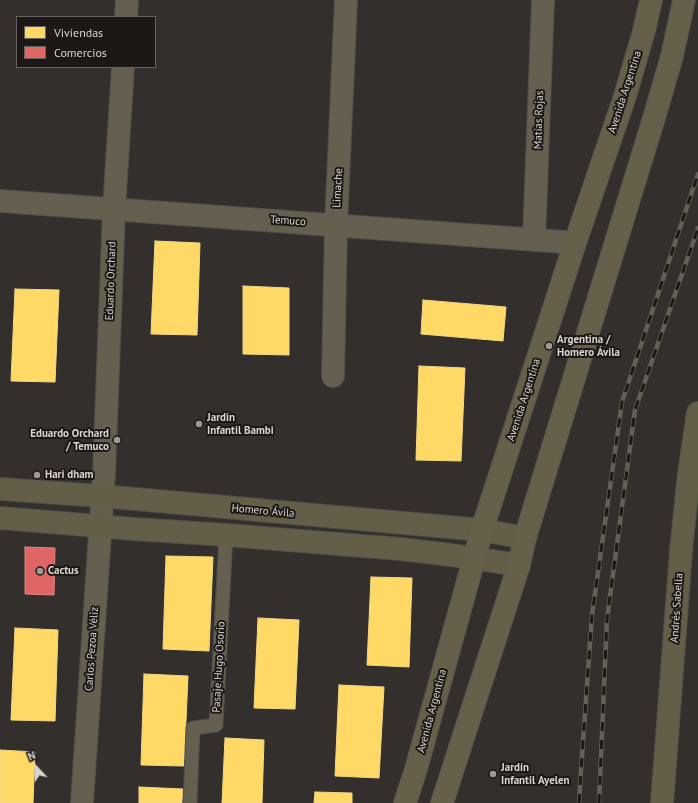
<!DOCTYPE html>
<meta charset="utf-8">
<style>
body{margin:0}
#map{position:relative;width:698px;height:803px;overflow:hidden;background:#332f2c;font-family:"PT Sans",sans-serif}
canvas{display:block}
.legend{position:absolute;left:16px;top:16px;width:140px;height:52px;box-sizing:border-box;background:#1b1815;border:1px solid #676360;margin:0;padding:5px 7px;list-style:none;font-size:12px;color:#d9d4d0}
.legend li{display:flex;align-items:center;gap:8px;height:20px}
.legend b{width:20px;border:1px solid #676360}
.north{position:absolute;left:16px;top:747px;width:40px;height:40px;-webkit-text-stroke:3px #1b1815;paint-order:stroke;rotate:338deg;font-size:11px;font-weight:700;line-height:16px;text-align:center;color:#d9d4d0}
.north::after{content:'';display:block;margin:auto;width:14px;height:18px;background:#d9d4d0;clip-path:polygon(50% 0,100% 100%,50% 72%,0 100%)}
</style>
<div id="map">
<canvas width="698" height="803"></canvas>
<ul class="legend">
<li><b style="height:11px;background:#ffd966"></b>Viviendas</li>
<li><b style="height:11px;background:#e06666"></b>Comercios</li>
</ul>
<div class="north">N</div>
</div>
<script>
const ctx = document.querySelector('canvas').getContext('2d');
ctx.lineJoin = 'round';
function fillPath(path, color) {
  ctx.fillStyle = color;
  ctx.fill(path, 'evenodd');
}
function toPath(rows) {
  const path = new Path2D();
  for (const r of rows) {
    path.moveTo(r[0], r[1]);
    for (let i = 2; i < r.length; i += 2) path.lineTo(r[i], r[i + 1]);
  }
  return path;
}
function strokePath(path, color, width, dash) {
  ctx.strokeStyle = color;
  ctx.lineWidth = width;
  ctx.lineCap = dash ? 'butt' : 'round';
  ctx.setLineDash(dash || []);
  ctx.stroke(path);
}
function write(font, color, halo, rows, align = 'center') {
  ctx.font = font + ' "PT Sans",sans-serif';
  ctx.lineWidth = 4;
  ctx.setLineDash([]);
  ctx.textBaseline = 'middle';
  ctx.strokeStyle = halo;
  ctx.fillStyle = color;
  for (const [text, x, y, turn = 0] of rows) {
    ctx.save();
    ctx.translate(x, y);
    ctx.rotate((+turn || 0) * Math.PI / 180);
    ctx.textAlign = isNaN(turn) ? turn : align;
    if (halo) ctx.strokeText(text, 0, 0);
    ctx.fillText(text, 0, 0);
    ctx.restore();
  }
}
const homes = toPath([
 [155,241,200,243,197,335,151,334,155,241],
 [243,286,289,288,289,355,243,354,243,286],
 [15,289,59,290,55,382,11,381,15,289],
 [423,300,506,307,503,341,421,334,423,300],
 [419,366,465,368,461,461,416,460,419,366],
 [166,556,213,557,209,651,163,649,166,556],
 [371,577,412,578,409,667,367,665,371,577],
 [258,618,299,620,295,709,254,708,258,618],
 [15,628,58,630,55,721,11,720,15,628],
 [144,674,188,676,184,766,141,765,144,674],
 [339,685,384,687,379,778,335,776,339,685],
 [225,738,264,740,262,803,222,803,225,738],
 [0,750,35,752,33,803,0,803,0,750],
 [139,787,183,789,182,803,139,803,139,787],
 [315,792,352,793,352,803,314,803,315,792]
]);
fillPath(homes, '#ffd966');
strokePath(homes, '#f4d886', 1);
const shops = toPath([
 [25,547,55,548,54,595,25,594,25,547]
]);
fillPath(shops, '#e06666');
strokePath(shops, '#de8786', 1);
const lane = toPath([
 [190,803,193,728,216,725,226,535]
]);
const street = toPath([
 [126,17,127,0],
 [0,201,551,241,575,243],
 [534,240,543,0],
 [333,376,336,225,346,0],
 [82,803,104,474,114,209,123,67]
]);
const secondary = toPath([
 [0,489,102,496,482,530,525,538],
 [0,518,134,529,226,535,401,549,451,555,519,565],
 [662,803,681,551,689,473,698,413]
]);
const primary = toPath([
 [405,803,416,769,482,530,575,243,625,96,644,31,651,0],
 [442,803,519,565,525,538,654,118,672,56,684,0]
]);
strokePath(lane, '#504d4a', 15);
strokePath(street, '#504d4a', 24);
strokePath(secondary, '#504d4a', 24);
strokePath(primary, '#504d4a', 24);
strokePath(lane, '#645f4f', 13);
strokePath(street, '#645f4f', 22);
strokePath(secondary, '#645d47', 22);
strokePath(primary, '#665f4a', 22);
const rail = toPath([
 [579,803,581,770,592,615,622,402,698,174],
 [599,803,607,619,635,410,698,228]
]);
strokePath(rail, '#646056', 4.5);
strokePath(rail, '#1b1815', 3, [9]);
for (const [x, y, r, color] of [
 [549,346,4,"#9f9a97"],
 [199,424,4,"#9f9a97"],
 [117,440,4,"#9f9a97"],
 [37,475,4,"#9f9a97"],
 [40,571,4,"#9f9a97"],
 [493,774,4,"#9f9a97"]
]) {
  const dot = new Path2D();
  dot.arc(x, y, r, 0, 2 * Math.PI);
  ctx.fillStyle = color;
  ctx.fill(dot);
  strokePath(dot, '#1b1815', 1.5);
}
write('11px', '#d9d4d0', '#1b1815', [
 ["Avenida Argentina",625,92,-72],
 ["Matías Rojas",539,120,-88],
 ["Limache",338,188,-87],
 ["Temuco",288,221,4],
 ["Eduardo Orchard",111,281,-88],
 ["Avenida Argentina",524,400,-72],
 ["Homero Ávila",263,511,5],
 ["Andrés Sabella",677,608,-86],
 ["Carlos Pezoa Véliz",92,649,-86],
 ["Pasaje Hugo Osorio",219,667,-87],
 ["Avenida Argentina",432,711,-75]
]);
write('bold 11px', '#d9d4d0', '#1b1815', [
 ["Argentina /",557,340],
 ["Homero Ávila",557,353],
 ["Jardin",207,418],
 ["Infantil Bambi",207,431],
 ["Eduardo Orchard",109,434,"right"],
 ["/ Temuco",109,447,"right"],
 ["Hari dham",45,475],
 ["Cactus",48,571],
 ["Jardín",501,768],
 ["Infantil Ayelen",501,781]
], 'left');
</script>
